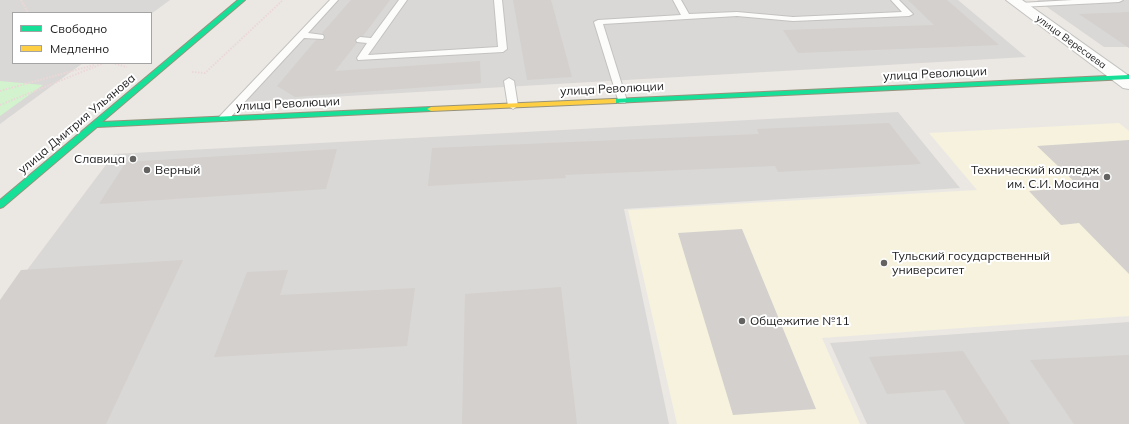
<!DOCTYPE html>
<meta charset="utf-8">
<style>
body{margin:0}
#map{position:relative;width:1129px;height:424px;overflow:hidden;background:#ebe8e4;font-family:Mulish,sans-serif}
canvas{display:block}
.legend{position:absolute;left:12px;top:12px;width:140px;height:52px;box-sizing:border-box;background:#fff;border:1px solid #a4a4a4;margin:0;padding:5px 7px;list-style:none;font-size:12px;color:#1c1c1c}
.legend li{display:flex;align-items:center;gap:8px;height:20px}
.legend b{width:20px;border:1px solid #a4a4a4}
</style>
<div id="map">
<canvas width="1129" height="424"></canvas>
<ul class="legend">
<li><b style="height:5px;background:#16e098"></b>Свободно</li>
<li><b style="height:5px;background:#ffcf43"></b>Медленно</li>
</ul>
</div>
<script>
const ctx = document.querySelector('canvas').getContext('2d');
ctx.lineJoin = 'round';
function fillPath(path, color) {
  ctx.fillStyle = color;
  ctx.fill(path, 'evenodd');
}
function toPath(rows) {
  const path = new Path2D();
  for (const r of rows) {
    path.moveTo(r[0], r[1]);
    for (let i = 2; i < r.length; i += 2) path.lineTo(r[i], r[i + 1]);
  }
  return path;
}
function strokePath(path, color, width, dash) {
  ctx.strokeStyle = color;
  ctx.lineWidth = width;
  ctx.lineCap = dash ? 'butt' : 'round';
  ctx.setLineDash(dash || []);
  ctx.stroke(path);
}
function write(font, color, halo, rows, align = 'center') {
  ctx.font = font + ' Mulish,sans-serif';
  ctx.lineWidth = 4;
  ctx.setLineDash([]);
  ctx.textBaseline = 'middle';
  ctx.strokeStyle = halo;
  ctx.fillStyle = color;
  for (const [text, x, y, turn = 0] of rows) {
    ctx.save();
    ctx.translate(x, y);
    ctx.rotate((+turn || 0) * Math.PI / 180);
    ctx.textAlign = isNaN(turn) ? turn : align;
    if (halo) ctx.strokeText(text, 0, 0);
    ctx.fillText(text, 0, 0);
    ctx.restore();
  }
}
fillPath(toPath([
 [0,0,170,0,151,14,13,13,13,63,83,63,0,124],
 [337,0,958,0,1026,57,244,102],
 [1037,0,1129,0,1129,47,1104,47],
 [898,112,960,188,624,209,669,424,0,424,0,306,114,154],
 [1129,322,1129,424,867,424,830,343]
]), '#dad8d6');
fillPath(toPath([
 [1119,123,1129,131,1129,316,822,338,860,424,677,424,628,210,977,190,929,133]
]), '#f6f2de');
fillPath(toPath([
 [0,81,43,85,0,116]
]), '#d2f3cd');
fillPath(toPath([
 [351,0,390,0,363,36,359,36,355,39,357,43,335,71,480,61,481,83,295,97,277,86,316,40,324,40,325,36,322,33],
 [513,0,551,0,572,77,527,80],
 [908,0,947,0,999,45,798,53,783,30,934,25],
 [1129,12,1129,48,1079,14],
 [889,123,921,164,778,172,775,166,565,175,566,178,428,186,432,148,759,134,757,129],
 [1129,140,1129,274,1079,223,1061,225,1029,191,1080,187,1037,146],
 [337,149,326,189,99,204,126,162],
 [742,229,816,409,733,415,678,233],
 [183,260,106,424,0,424,0,300,21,270],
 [288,270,280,295,415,288,407,346,214,357,247,272],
 [561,287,577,424,462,424,465,294],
 [963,351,1010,424,965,424,945,390,887,394,869,357],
 [1129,355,1129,424,1074,424,1030,360]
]), '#d3d0cd');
const lane = toPath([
 [330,0,338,0,308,33,323,35,324,37,323,39,304,38,227,121,219,121,218,119,219,117,330,0],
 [399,0,407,0,368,55,498,47,494,0,502,0,507,49,503,52,358,60,357,58,367,43,357,42,356,40,360,37,371,38,399,0],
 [673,0,681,0,689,14,737,12,793,17,902,12,891,0,899,0,913,14,909,16,793,21,737,16,603,24,627,101,625,103,619,103,594,22,598,20,681,15,673,0],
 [1073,0,1123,0,1119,2,1020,7,1016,5,1020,3,1073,0],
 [509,78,514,81,518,106,513,109,508,106,504,81,509,78]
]);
const street = toPath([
 [1006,0,1022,0,1129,76,1129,89,1123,88,1006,0]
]);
const fast = toPath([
 [238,0,245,0,102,122,431,107,435,109,431,111,97,127,3,207,0,208,0,200,238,0],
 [1129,75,1129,79,613,103,609,101,613,99,1129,75]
]);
const slow = toPath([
 [613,99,616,99,616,103,431,111,427,109,431,107,613,99]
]);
strokePath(lane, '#c3c2c0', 2);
strokePath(street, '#c3c2c0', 2);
strokePath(fast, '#96937c', 2);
strokePath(slow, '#96937c', 2);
strokePath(toPath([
 [21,0,28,13],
 [31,63,43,63],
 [112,63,127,67],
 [192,72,205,73,283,0],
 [0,91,94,65],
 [0,105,104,63]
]), '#ebd7d8', 2, [1.5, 1.5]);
fillPath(lane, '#fcfcfb');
fillPath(street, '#fcfcfb');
fillPath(fast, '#16e098');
fillPath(slow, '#ffcf43');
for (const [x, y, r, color] of [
 [133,159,4,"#646362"],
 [147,170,4,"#646362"],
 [1107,177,4,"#646362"],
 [884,263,4,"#646362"],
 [742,321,4,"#646362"]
]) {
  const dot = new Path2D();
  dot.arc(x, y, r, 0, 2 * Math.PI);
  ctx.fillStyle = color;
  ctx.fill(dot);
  strokePath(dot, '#fff', 1.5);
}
write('10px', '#1c1c1c', '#fff', [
 ["улица Вересаева",1071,42,36]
]);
write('12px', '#1c1c1c', '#fff', [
 ["улица Революции",935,74,-3],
 ["улица Революции",612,89,-3],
 ["улица Революции",288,104,-3],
 ["улица Дмитрия Ульянова",77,124,-40]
]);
write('12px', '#1c1c1c', '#fff', [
 ["Славица",125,159,"right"],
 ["Верный",155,170],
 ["Технический колледж",1099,170,"right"],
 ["им. С.И. Мосина",1099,184,"right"],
 ["Тульский государственный",892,256],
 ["университет",892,270],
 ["Общежитие №11",750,321]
], 'left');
</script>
